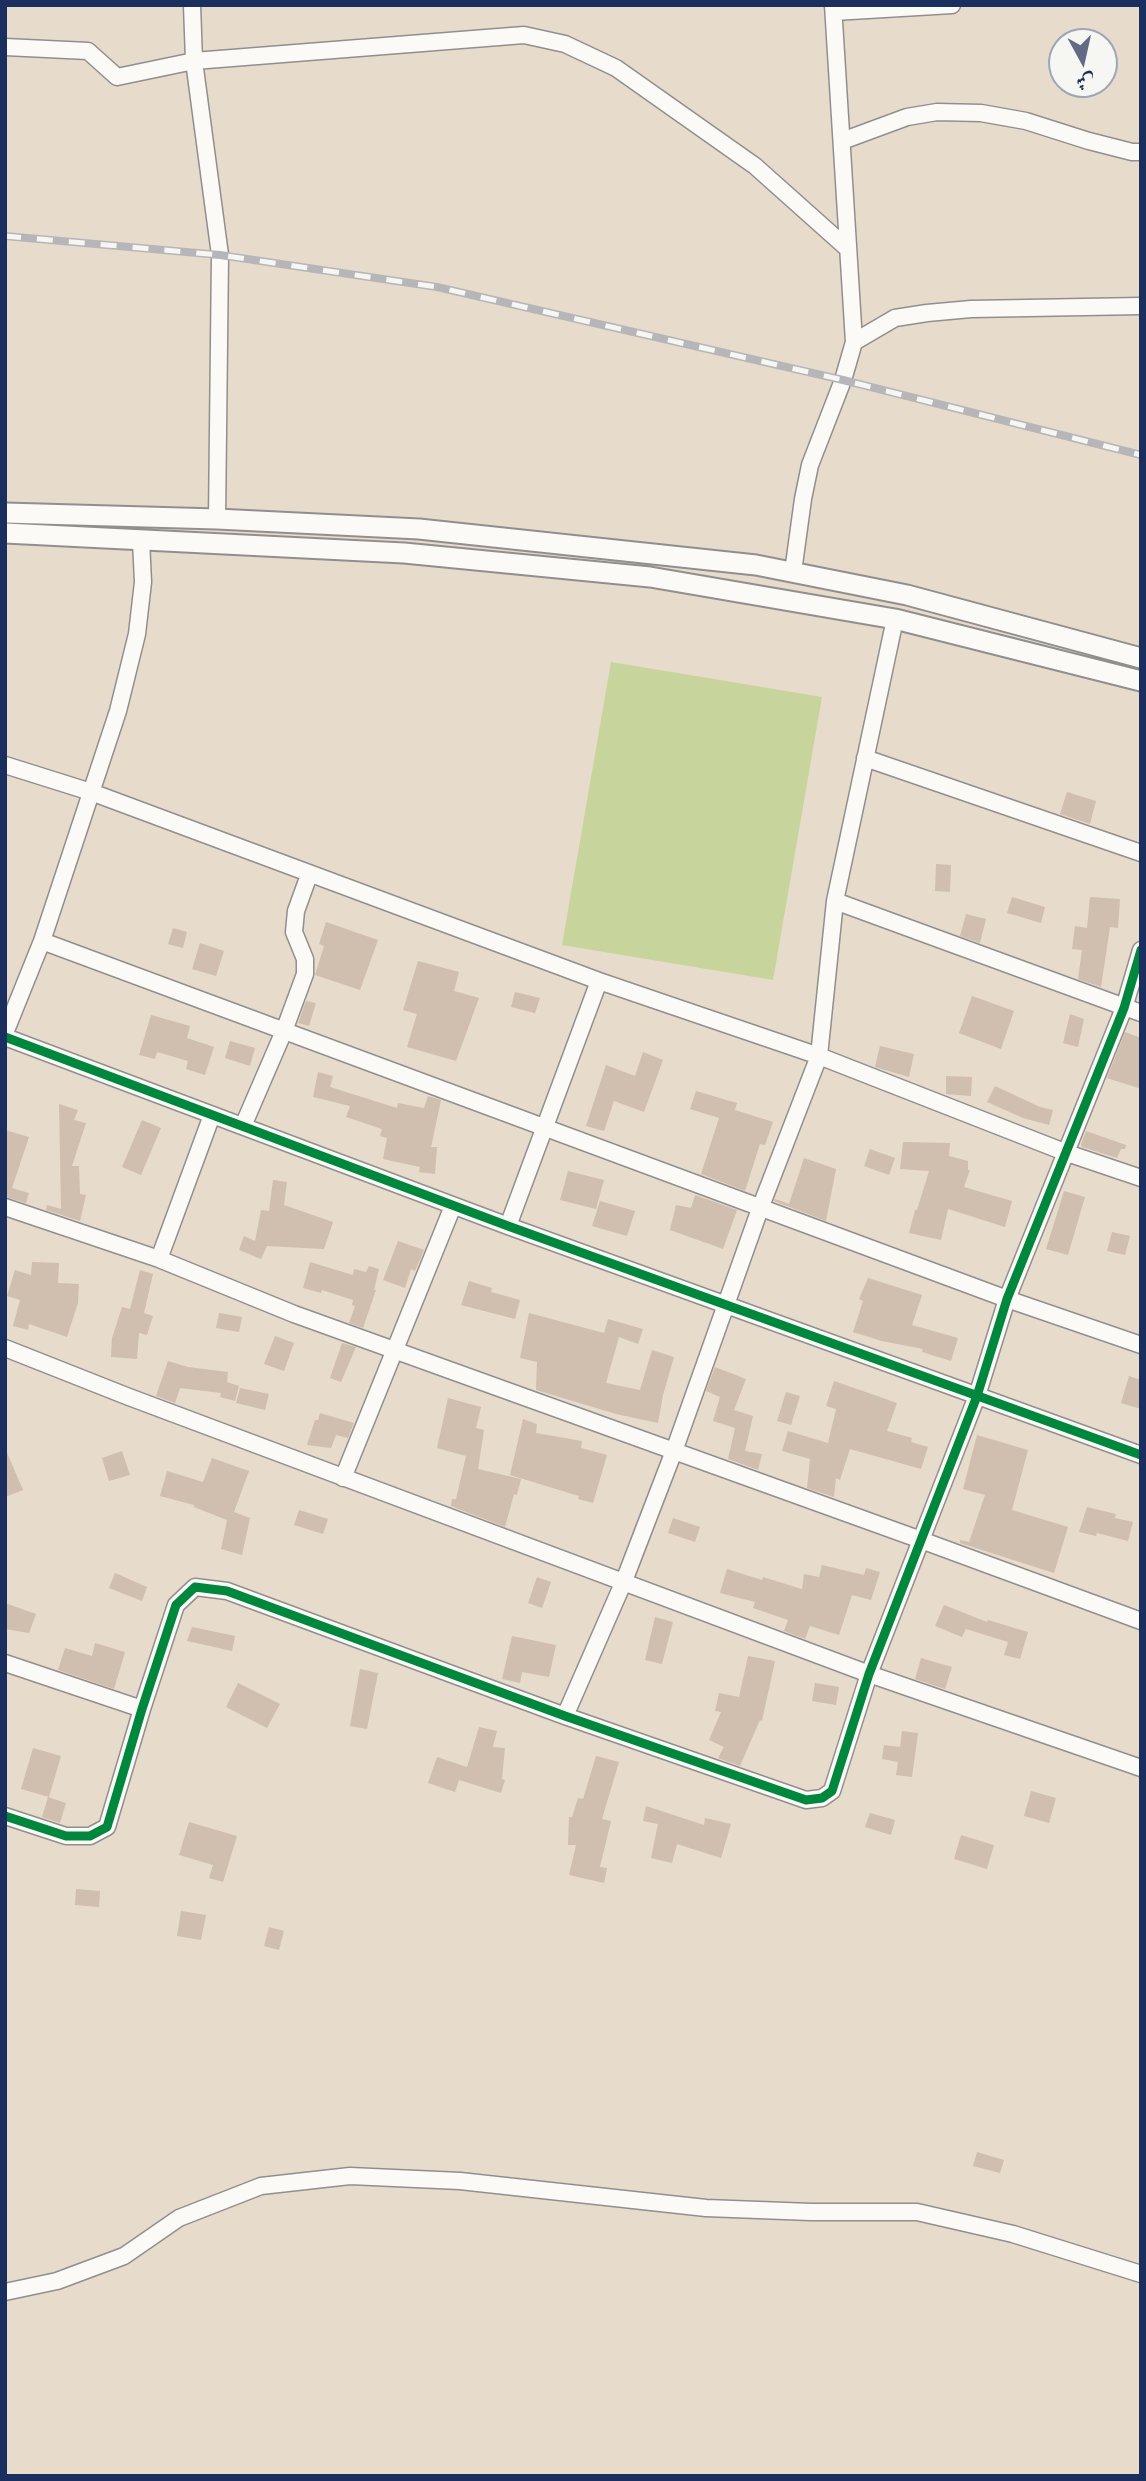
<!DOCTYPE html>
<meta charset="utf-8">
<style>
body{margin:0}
#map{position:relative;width:1146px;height:2481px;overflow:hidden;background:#e7dbcb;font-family:"Libre Bodoni",Amiri,serif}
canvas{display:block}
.frame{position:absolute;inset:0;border:7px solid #1b2f5e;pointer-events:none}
.north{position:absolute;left:1048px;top:28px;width:70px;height:70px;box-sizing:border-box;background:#f6f6f2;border:2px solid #9ea6b7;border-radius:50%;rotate:172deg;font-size:19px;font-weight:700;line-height:28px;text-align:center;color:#1b2f5e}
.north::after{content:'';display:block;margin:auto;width:24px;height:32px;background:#626b84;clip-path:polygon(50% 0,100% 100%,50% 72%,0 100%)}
</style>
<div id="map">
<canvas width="1146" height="2481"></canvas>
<div class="frame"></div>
<div class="north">ش</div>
</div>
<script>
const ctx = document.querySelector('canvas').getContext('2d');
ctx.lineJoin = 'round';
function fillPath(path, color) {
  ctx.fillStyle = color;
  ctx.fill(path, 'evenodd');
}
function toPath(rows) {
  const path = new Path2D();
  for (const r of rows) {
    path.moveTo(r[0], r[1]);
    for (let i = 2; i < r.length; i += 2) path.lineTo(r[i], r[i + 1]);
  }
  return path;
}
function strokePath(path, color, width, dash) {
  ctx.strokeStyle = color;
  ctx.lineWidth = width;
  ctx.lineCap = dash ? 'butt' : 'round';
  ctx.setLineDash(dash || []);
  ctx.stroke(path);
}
fillPath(toPath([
 [611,662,822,697,773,980,562,945]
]), '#c7d49c');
fillPath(toPath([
 [1067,792,1096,801,1090,824,1060,814],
 [936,864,951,865,950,892,935,891],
 [1012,897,1045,907,1041,923,1007,913],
 [1090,897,1120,899,1118,928,1110,927,1101,987,1078,979,1082,950,1072,949,1075,926,1087,928],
 [966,914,986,919,980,943,960,936],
 [326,922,378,940,360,990,315,975,324,946,319,944],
 [173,928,187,932,183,948,168,944],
 [200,943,224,951,216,976,192,969],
 [418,961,459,972,454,991,479,998,456,1061,407,1047,417,1014,403,1010],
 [515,992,540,998,535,1013,511,1007],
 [972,996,1014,1011,1001,1049,959,1033],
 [306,1001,316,1003,309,1026,298,1023],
 [1070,1014,1084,1019,1078,1047,1063,1043],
 [151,1015,190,1026,187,1038,214,1047,205,1075,186,1069,188,1061,157,1052,155,1059,139,1055],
 [1125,1032,1141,1038,1141,1089,1107,1078],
 [230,1041,255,1048,250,1066,225,1058],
 [880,1046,914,1054,909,1077,875,1067],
 [643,1052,663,1060,644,1112,614,1101,604,1131,586,1126,606,1065,635,1076],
 [318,1072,333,1076,330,1087,397,1108,398,1103,424,1108,428,1096,441,1100,431,1147,437,1147,435,1174,419,1172,420,1167,383,1159,387,1138,380,1136,382,1129,346,1117,350,1106,313,1097],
 [946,1076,972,1077,971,1096,946,1094],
 [995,1086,1040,1107,1053,1110,1049,1125,1023,1118,987,1102],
 [696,1091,737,1103,735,1110,773,1122,765,1145,760,1144,745,1191,701,1174,719,1118,690,1109],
 [59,1104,78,1110,74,1120,86,1123,72,1166,79,1166,80,1194,86,1195,80,1221,46,1210,47,1205,61,1209],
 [142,1120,161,1128,141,1175,122,1167],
 [5,1130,29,1137,12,1188,29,1193,26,1203,5,1197],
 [1086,1131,1126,1145,1125,1149,1121,1149,1117,1158,1082,1147,1081,1144],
 [903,1142,950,1143,949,1156,968,1161,968,1170,970,1170,964,1187,1012,1201,1005,1227,948,1209,941,1240,909,1233,915,1210,917,1210,929,1171,900,1169],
 [870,1149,895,1158,889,1175,864,1166],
 [804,1158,836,1169,826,1221,774,1201,775,1199,789,1204],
 [568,1171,604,1180,596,1209,560,1200],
 [273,1180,287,1182,284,1205,333,1222,324,1249,267,1246,261,1259,239,1250,244,1236,255,1241,261,1210,269,1211],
 [1064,1191,1085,1197,1068,1255,1046,1249],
 [695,1195,737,1210,723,1249,670,1230,676,1205,691,1208],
 [600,1201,635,1211,627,1236,592,1226],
 [1112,1232,1130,1236,1125,1255,1107,1251],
 [398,1241,424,1250,415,1271,411,1269,405,1288,383,1280],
 [32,1262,59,1263,58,1283,79,1284,78,1303,67,1337,29,1324,28,1330,13,1326,20,1300,7,1296,15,1270,31,1275],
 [310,1262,353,1275,354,1269,366,1272,369,1266,379,1269,374,1290,376,1290,363,1328,349,1323,355,1306,352,1305,353,1300,322,1290,321,1293,303,1288],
 [140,1270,153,1274,144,1313,153,1316,147,1335,139,1333,137,1359,111,1357,112,1338,122,1307,130,1309],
 [868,1278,922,1295,912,1325,958,1338,951,1361,922,1352,923,1349,882,1341,853,1332,863,1301,859,1299],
 [469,1281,492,1288,491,1292,520,1300,515,1319,461,1305],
 [219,1313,242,1317,239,1332,216,1328],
 [529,1313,604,1333,608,1319,643,1329,638,1344,619,1337,606,1383,640,1390,652,1350,674,1357,663,1395,658,1423,616,1414,536,1390,537,1362,520,1358],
 [275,1336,294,1343,284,1371,264,1364],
 [342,1343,356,1347,341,1382,330,1378],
 [168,1361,188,1367,228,1372,227,1382,239,1386,235,1401,220,1397,221,1393,180,1388,175,1403,156,1396],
 [715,1367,746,1379,734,1410,753,1416,745,1451,762,1454,758,1470,728,1459,735,1428,713,1421,720,1397,706,1391],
 [1129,1376,1141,1380,1141,1409,1121,1403],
 [834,1381,897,1403,887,1431,912,1438,911,1442,928,1447,921,1469,850,1449,840,1480,836,1478,834,1497,807,1488,810,1459,782,1451,788,1431,828,1443,836,1409,826,1406],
 [240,1388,269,1394,265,1410,236,1403],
 [786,1392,800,1396,791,1425,777,1421],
 [448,1398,481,1407,476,1428,484,1430,478,1469,521,1479,517,1495,514,1494,505,1527,451,1506,452,1499,456,1499,466,1456,437,1448],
 [320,1413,354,1423,348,1438,336,1435,331,1448,307,1445,315,1420,318,1420],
 [523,1419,537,1424,536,1433,582,1441,581,1448,607,1455,593,1503,578,1499,579,1496,510,1475],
 [977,1435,1028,1450,1012,1510,1068,1527,1054,1573,960,1543,960,1540,969,1542,985,1495,963,1489],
 [5,1448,23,1490,5,1497],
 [122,1451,130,1475,109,1481,102,1458],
 [212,1458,249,1471,234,1512,250,1518,242,1555,221,1549,227,1520,194,1507,194,1505,160,1496,167,1471,203,1482],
 [1087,1507,1116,1514,1115,1518,1133,1522,1128,1541,1097,1533,1096,1536,1079,1532],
 [299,1510,328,1519,323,1534,294,1525],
 [673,1518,700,1527,695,1542,668,1533],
 [822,1565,864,1575,866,1568,880,1572,871,1600,852,1595,839,1635,810,1626,805,1639,784,1631,788,1620,753,1608,755,1602,720,1593,727,1569,762,1580,763,1577,802,1589,804,1574,819,1577],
 [115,1573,147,1587,142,1601,109,1588],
 [537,1577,551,1582,542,1608,528,1603],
 [5,1603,36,1614,29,1633,5,1629],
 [944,1605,987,1622,988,1620,1028,1632,1020,1659,1004,1655,1008,1642,966,1629,962,1637,935,1626],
 [655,1617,673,1622,662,1664,645,1660],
 [192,1627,235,1636,232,1651,187,1641],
 [512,1636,556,1645,549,1677,522,1672,520,1683,502,1679],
 [95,1643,125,1652,114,1689,58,1670,65,1648,92,1656],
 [748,1656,775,1661,762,1721,760,1720,740,1766,718,1758,724,1747,709,1740,721,1712,715,1711,719,1693,739,1697],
 [921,1658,952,1667,945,1689,915,1679],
 [360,1669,378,1673,367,1729,350,1726],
 [238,1683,280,1704,267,1728,226,1707],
 [815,1683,839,1687,836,1705,812,1701],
 [479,1727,497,1731,493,1747,505,1748,502,1779,505,1780,501,1793,459,1780,455,1792,428,1783,437,1757,467,1767],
 [902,1731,918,1733,912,1777,896,1775,898,1762,882,1759,884,1745,900,1747],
 [33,1748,61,1756,49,1797,21,1789],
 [596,1756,619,1762,602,1819,611,1821,600,1867,607,1868,604,1883,569,1875,576,1845,568,1845,569,1817,572,1817,578,1798,583,1799],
 [1031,1791,1056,1798,1049,1823,1024,1816],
 [48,1797,66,1803,60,1823,42,1817],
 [646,1806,704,1825,705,1818,731,1824,721,1858,677,1844,672,1863,651,1858,658,1824,643,1821],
 [870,1813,895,1820,891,1835,865,1827],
 [189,1822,237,1836,223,1882,209,1878,213,1865,179,1855],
 [961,1835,994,1845,987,1869,954,1859],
 [76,1889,100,1891,99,1907,75,1905],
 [181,1911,206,1915,201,1940,177,1936],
 [269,1927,284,1931,279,1950,264,1946],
 [977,2152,1004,2160,1000,2173,973,2166]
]), '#d0beaf');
const minor = toPath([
 [192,5,194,61,220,255,217,519],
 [834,12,952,5],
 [5,47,88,51,117,77,194,61,524,35,565,44,616,68,755,166,848,249],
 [842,141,907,117,937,112,981,113,1026,121,1089,141,1132,152,1141,152],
 [854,342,895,318,927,313,971,309,1141,306],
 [793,572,803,499,810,465,843,380,854,342,833,5],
 [865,758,1141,853],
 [5,765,91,792,599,981,819,1056,1067,1153,1141,1178],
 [835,901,1141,1013],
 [42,941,1007,1299,1141,1345],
 [5,1033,42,941,118,711,137,634,143,582,141,540],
 [5,1037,508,1226,1141,1455],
 [243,1126,284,1031,305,974,305,959,294,932,296,911,309,875],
 [5,1207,159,1259,294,1314,921,1540,1141,1621],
 [508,1226,599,981],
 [159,1259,212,1115],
 [5,1348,129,1397,869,1674,1141,1768],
 [343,1478,453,1206],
 [5,1663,142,1709],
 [565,1716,624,1581,674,1451,761,1206,819,1056,835,901,895,619],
 [5,1816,66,1836,90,1836,107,1827,142,1709,176,1605,195,1587,227,1591,565,1716,806,1800,822,1798,832,1791,869,1674,977,1396,1007,1299,1124,1008,1141,950],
 [5,2292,57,2281,124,2256,179,2218,261,2186,350,2176,460,2181,706,2208,811,2212,917,2212,1013,2234,1141,2274]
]);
const tertiary = toPath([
 [5,513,217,519,419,529,756,565,907,595,1141,658],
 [5,533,404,553,650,577,895,619,1141,681]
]);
strokePath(minor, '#918f8e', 19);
strokePath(tertiary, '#918f8e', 23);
strokePath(minor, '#fbfaf7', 16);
strokePath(tertiary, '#fbfaf7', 19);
const rail = toPath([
 [5,236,220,255,437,287,843,380,1141,455]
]);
strokePath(rail, '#b6b6b9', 8);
strokePath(rail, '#f6f6f2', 5, [16]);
strokePath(toPath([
 [5,1037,508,1226,1141,1455],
 [5,1816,66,1836,90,1836,107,1827,142,1709,176,1605,195,1587,227,1591,565,1716,806,1800,822,1798,832,1791,869,1674,977,1396,1007,1299,1124,1008,1141,950]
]), '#00873e', 9);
</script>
